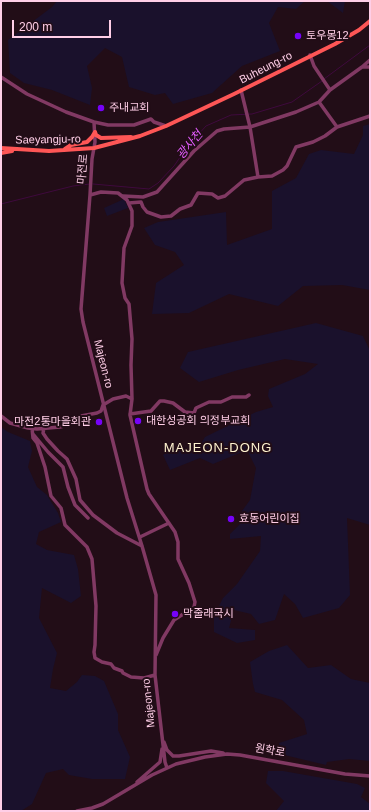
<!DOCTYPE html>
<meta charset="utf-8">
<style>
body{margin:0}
#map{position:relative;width:371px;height:812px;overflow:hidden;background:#220d17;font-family:Helvetica,sans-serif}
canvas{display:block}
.frame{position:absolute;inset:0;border:2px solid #ffcee7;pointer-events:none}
.scale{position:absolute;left:12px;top:20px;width:99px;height:18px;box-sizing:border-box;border:2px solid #ffcee7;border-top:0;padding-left:5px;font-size:12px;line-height:14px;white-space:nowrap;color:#ffcee7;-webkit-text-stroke:3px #220d17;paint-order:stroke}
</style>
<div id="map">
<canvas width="371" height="812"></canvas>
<div class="frame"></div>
<div class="scale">200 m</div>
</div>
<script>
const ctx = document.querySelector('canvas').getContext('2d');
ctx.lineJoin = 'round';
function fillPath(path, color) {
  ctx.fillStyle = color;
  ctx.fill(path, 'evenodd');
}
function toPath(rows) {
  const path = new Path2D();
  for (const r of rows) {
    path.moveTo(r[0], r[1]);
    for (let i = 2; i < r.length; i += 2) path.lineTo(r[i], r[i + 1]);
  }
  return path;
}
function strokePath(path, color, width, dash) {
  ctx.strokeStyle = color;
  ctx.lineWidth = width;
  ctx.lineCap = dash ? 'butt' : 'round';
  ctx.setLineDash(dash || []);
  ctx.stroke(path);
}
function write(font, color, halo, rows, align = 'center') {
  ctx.font = font + ' Helvetica,"Noto Sans KR",sans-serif';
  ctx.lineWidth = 4;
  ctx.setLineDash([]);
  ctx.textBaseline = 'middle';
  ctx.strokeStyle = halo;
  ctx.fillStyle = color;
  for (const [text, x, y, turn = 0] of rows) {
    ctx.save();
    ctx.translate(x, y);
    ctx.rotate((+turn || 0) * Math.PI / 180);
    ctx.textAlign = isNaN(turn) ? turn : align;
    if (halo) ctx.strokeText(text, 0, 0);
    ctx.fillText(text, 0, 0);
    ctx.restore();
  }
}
fillPath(toPath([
 [57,1,305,1,296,9,278,7,269,23,280,51,242,66,212,93,173,104,165,93,155,95,129,87,122,57,105,48,87,66,92,88,90,105,52,90,24,83,10,73,8,40,52,7],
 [327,1,345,1,343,13],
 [370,124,370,290,342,285,303,286,278,306,229,294,189,313,152,314,156,283,184,265,175,252,155,245,144,228,158,222,226,212,227,245,272,229,272,191,296,178,309,154,321,150,354,154,363,135,363,126],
 [124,199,128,208,107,216,104,208],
 [316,323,363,336,370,351,370,525,347,518,350,595,339,608,303,618,295,604,284,594,275,620,259,624,251,614,234,610,229,628,255,630,255,640,237,643,214,632,214,616,223,598,237,584,260,551,261,536,230,539,230,534,240,524,242,511,250,500,256,468,247,450,213,464,200,458,170,470,163,455,173,448,199,447,205,437,256,412,273,407,268,396,269,389,305,374,318,364,285,359,238,370,199,382,180,368,188,352],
 [1,427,8,432,30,441,32,451,28,467,37,487,47,495,58,513,61,522,39,532,36,544,47,550,74,555,78,569,81,596,71,603,42,588,39,618,57,653,53,669,50,688,66,691,77,682,82,675,95,676,104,681,118,714,118,730,130,757,125,779,92,779,69,775,63,769,46,773,32,804,21,811,1,811],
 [287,645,308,668,331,665,351,679,370,683,370,761,349,759,327,762,326,765,280,754,279,743,307,734,304,720,282,700,255,692,253,684,250,662,269,651],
 [268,771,283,771,357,784,365,788,361,797,370,804,370,811,276,811,284,801,266,783]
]), '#1a112c');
strokePath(toPath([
 [324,79,370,45],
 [93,184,149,189,158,183,174,166,187,147,206,126,231,115,252,114,292,102,322,81],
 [1,204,73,186,90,184]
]), '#3f0a3e', 1);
strokePath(toPath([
 [310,55,314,66,330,90],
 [362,67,370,60],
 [1,77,27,94,66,112,94,122,108,125,134,125,151,119,154,122,166,126],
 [241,90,250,127,258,177],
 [319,102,337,127],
 [94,122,95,142,92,159,90,195,81,309,83,322,127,498,142,546,156,595,155,675,165,762,167,768],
 [90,195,101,192,118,193,127,200,132,211,132,226,124,248,122,283,125,298,129,304,132,339,131,365,132,399,130,415,147,489,149,494,175,532,178,542,178,559,189,583,195,602,194,607,174,620,163,638,156,655],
 [123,196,143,197,157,192,194,151,217,131,224,129,250,127,296,112,319,102,330,90,362,67,370,67],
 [129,203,141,202,143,207,147,212,161,217,171,216,180,209,191,205,198,193,212,194,218,198,225,196,244,180,258,177,272,176,283,170,287,166,296,147,313,142,325,136,337,127,370,116],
 [130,414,151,411,160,401,164,401,173,403,185,412,194,413,196,408,209,402,221,402,232,397,246,397,249,395],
 [1,416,10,423,28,428,37,429,60,427,68,425,81,416,97,413,101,411,103,405,113,399,126,396,132,399],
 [32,428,33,438,37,443,45,467,51,496,61,508,65,525,87,547,92,559,96,606,95,645,94,652,95,658,102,662,111,664,114,668,122,671,123,673,131,677,144,678,155,675],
 [44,428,43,433,47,439,58,451,67,459,76,479,80,500,93,515,117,533,142,546],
 [33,434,48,452,63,467,68,487,75,505,88,518],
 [140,537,169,523],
 [164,742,167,750,173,756,179,756,211,751,223,753],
 [137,782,160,762,162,749],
 [77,811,92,808,103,804,152,775,176,764,205,757,227,754,240,755,345,774,370,776]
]), '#813963', 3.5);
strokePath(toPath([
 [95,132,96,135,101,138,131,137],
 [1,148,49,151,94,148,140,136,166,126,234,94,335,44,359,30,370,21],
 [65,149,71,145,87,142,92,137,95,132],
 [1,153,12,151]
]), '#fe5656', 4);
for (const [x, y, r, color] of [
 [298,36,4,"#7602f8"],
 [101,108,4,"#7602f8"],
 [138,421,4,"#7602f8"],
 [99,422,4,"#7602f8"],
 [231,519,4,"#7602f8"],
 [175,614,4,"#7602f8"]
]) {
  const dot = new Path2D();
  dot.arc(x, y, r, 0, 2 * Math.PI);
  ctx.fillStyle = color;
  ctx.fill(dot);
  strokePath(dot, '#220d17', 1.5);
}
write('11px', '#ffcee7', '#220d17', [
 ["토우몽12",306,36],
 ["주내교회",109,108],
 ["대한성공회 의정부교회",146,421],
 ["마전2통마을회관",91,422,"right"],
 ["효동어린이집",239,519],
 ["막줄래국시",183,614]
], 'left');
write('11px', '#ffcee7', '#220d17', [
 ["Buheung-ro",266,68,-27],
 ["Saeyangju-ro",48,140,-1],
 ["마전로",83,169,-85],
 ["Majeon-ro",103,364,76],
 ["Majeon-ro",149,703,-96],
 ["원학로",270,751,10]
]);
write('italic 12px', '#e45dfe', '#220d17', [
 ["광사천",190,145,-50]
]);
ctx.letterSpacing = '1px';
write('13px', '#fff3d0', '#220d17', [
 ["MAJEON-DONG",218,448]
]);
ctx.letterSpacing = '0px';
</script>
